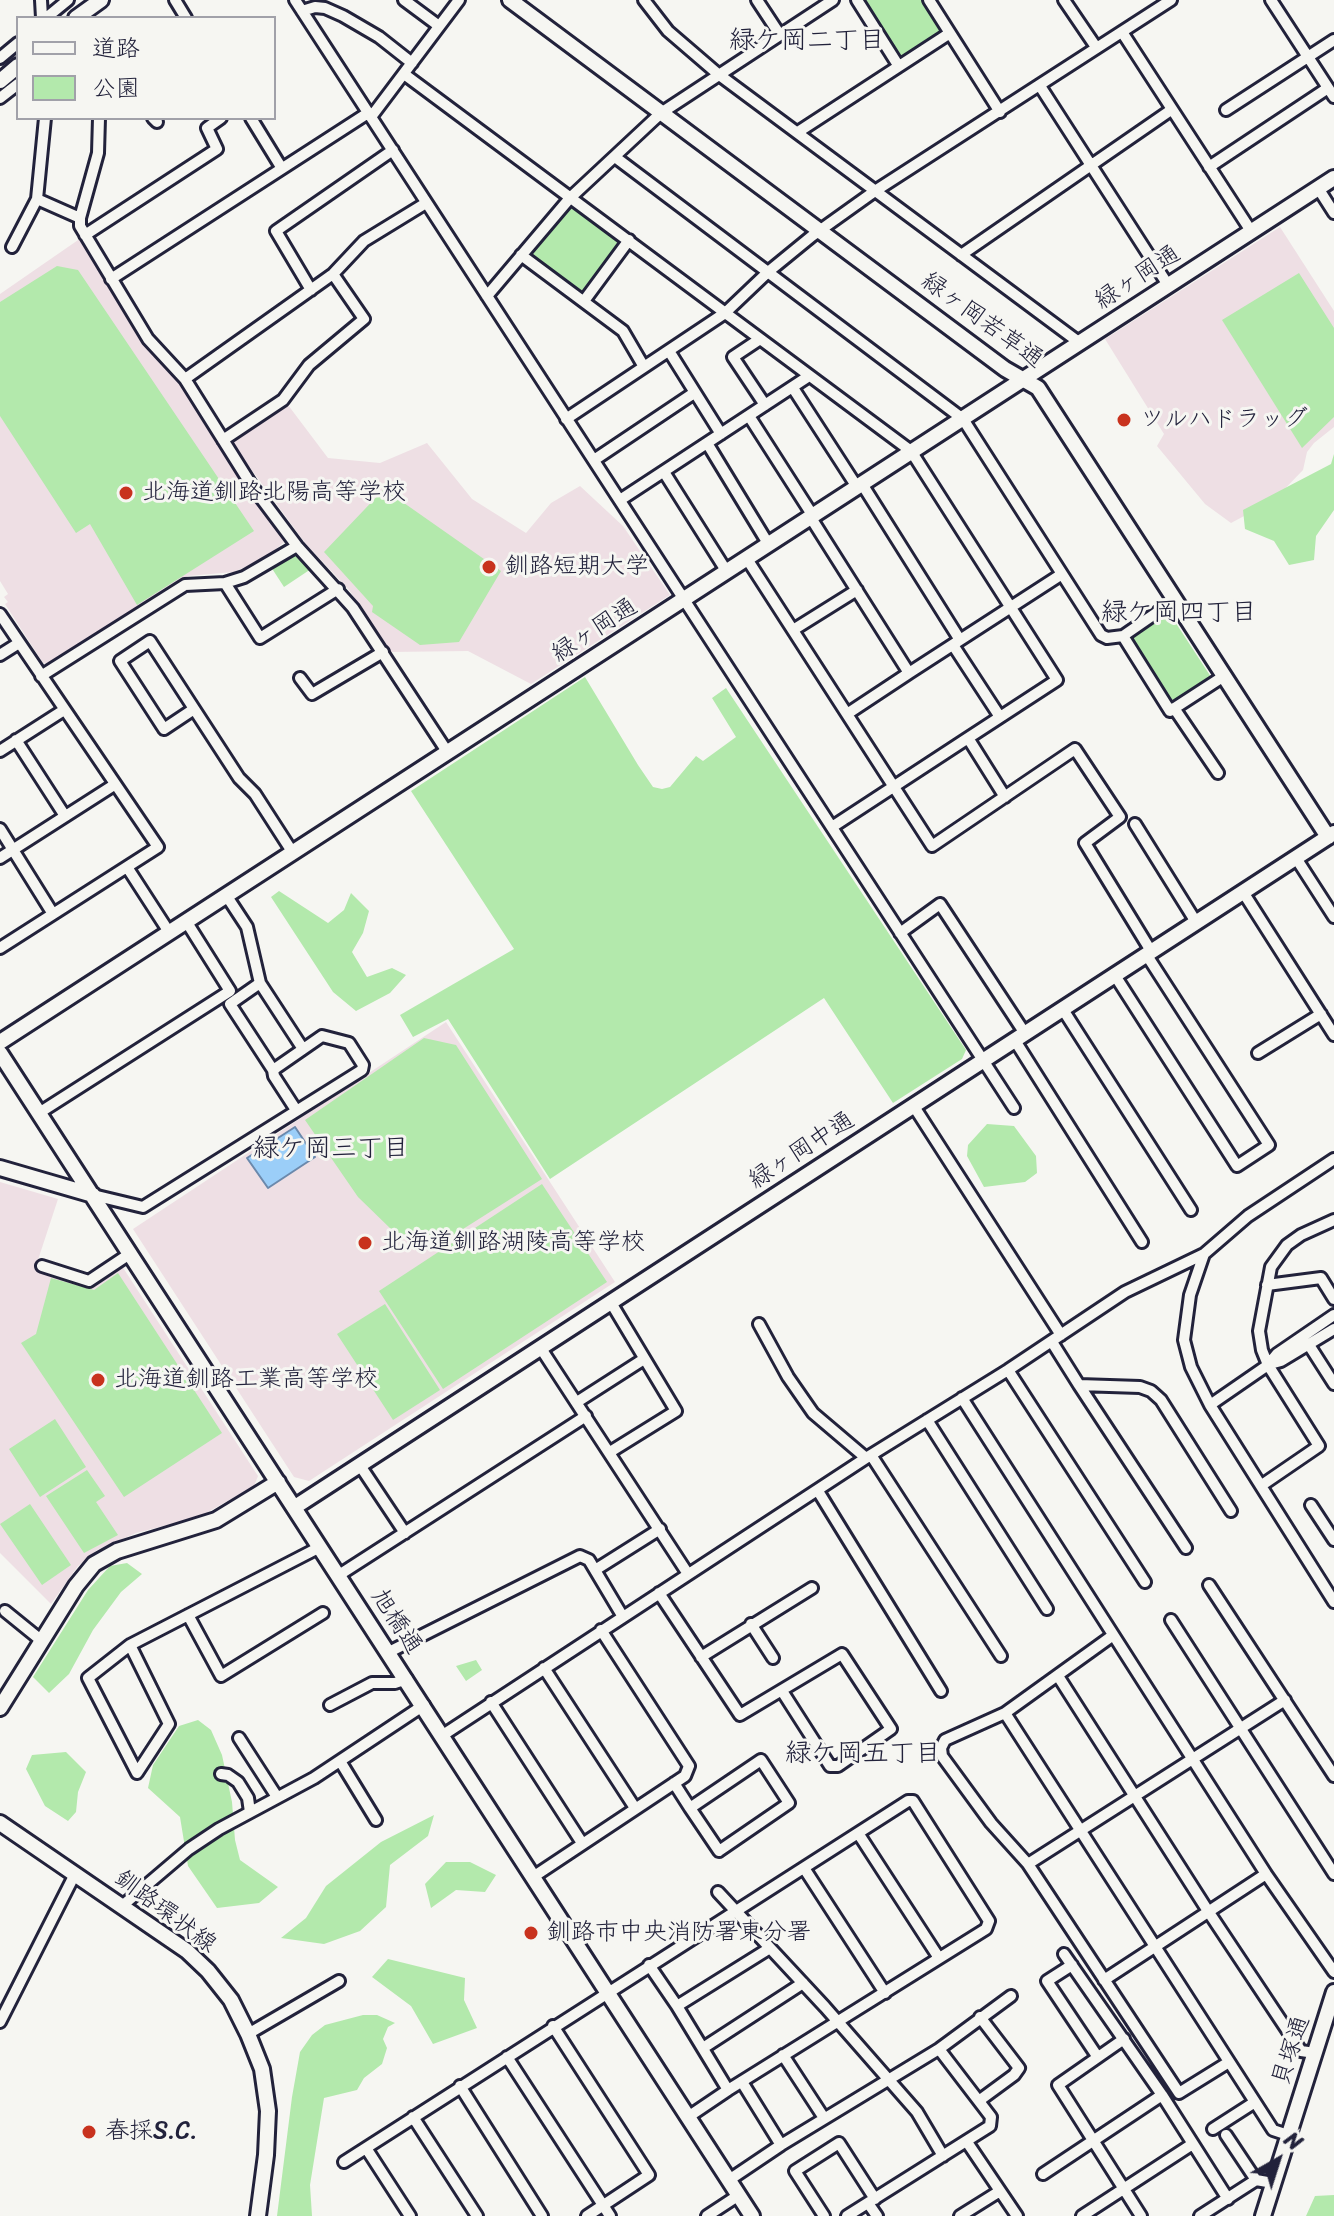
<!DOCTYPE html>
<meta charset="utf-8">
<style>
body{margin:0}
#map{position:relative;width:1334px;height:2216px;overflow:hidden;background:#f6f6f2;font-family:Sriracha,"Klee One",sans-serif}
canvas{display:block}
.legend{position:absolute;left:16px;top:16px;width:260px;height:104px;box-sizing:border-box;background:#f6f6f2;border:2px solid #a1a1a9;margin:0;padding:10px 14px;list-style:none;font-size:24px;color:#22223b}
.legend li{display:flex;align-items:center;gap:16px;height:40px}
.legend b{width:40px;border:2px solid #a1a1a9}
.north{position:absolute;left:1238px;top:2120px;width:80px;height:80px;-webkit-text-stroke:6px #f6f6f2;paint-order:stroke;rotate:39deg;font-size:22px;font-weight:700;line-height:32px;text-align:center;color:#22223b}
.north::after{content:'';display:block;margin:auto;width:28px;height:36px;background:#22223b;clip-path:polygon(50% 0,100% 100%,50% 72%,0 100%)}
</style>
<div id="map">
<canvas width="1334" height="2216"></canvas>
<ul class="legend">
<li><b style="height:10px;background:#f6f6f2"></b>道路</li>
<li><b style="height:22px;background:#b3e9ac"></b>公園</li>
</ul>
<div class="north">N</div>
</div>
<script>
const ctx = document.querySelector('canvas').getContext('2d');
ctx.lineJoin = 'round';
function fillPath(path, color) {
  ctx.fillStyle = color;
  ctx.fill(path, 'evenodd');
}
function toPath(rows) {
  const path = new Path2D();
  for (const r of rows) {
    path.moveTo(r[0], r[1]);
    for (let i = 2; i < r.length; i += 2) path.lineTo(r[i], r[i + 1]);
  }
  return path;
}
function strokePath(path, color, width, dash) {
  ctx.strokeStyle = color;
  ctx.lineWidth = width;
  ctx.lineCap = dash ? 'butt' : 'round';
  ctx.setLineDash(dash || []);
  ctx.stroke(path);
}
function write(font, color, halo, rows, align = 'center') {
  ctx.font = font + ' Sriracha,"Klee One",sans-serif';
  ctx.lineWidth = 6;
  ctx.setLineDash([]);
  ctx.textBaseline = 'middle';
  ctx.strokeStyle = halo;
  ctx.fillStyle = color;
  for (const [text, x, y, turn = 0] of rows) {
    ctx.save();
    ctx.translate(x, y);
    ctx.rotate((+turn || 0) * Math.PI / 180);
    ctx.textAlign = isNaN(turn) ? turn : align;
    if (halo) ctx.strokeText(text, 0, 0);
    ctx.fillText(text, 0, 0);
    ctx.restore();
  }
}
fillPath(toPath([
 [1280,227,1334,311,1334,427,1314,443,1307,452,1303,470,1274,500,1231,523,1205,504,1157,446,1164,434,1105,339],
 [81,238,194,400,218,444,284,542,268,556,234,572,188,576,48,664,43,663,5,604,8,602,4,597,8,594,0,581,0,294],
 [288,405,328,458,380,463,427,443,472,499,526,533,551,503,580,486,623,526,670,595,531,684,468,651,391,652,349,590,305,543,232,443],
 [446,1022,615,1282,309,1481,294,1477,133,1229],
 [0,1182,58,1199,35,1269,91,1285,120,1263,258,1476,254,1486,199,1517,136,1533,97,1550,78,1566,51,1604,0,1553]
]), '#eedfe4');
fillPath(toPath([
 [862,0,923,0,945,33,900,61],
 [571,207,622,243,583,295,531,256],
 [57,266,78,270,254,531,137,605,90,524,76,533,0,416,0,302],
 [1299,273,1334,328,1334,417,1302,448,1222,320],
 [1334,454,1334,510,1316,536,1314,560,1289,565,1274,541,1245,529,1243,510,1331,464],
 [384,489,501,571,459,642,420,645,372,612,373,606,324,552],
 [290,554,297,556,311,569,284,587,271,567],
 [1168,611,1211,677,1176,700,1169,699,1131,644,1133,634],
 [585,677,638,765,653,787,662,789,670,787,696,756,703,761,736,737,712,698,726,688,966,1050,962,1059,893,1103,824,998,550,1179,448,1019,413,1037,400,1015,514,949,411,791],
 [279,891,328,923,344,910,351,893,369,911,363,933,352,952,367,977,392,968,406,975,390,993,356,1011,333,992,271,897],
 [424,1038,456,1045,542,1179,452,1236,412,1237,393,1231,358,1197,305,1120],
 [987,1124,1014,1126,1036,1156,1037,1173,1025,1182,984,1187,967,1156,968,1145],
 [542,1184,607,1282,443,1389,379,1291],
 [118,1273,222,1433,124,1497,21,1343,36,1334,51,1278,94,1290],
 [385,1304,440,1390,393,1420,337,1334],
 [55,1419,86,1467,40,1497,9,1449],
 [87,1470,105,1496,96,1502,118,1535,84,1553,46,1496],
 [30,1504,71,1565,42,1585,0,1524],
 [127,1563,142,1574,121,1592,93,1630,69,1674,49,1693,33,1677,88,1590,110,1566],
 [476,1660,482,1670,466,1681,456,1666],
 [198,1720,211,1730,222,1755,232,1802,235,1840,240,1860,278,1887,259,1903,217,1908,188,1866,180,1817,148,1788,153,1765,179,1726],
 [66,1752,86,1772,78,1792,76,1812,68,1821,45,1806,26,1769,32,1755],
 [434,1815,428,1836,390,1865,386,1907,360,1931,324,1944,281,1938,306,1918,326,1886,381,1842],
 [446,1862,470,1862,496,1875,485,1892,456,1890,431,1908,425,1884],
 [388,1959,465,1978,464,2000,477,2028,433,2044,411,2006,372,1977],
 [363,2015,377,2015,395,2023,388,2027,383,2039,387,2048,382,2064,364,2078,357,2090,324,2098,310,2185,312,2216,277,2216,292,2097,300,2052,312,2035,325,2025],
 [1334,2195,1334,2216,1306,2216,1315,2196]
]), '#b3e9ac');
const water = toPath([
 [295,1127,315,1157,268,1188,247,1158,295,1127]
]);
fillPath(water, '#9bcef8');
strokePath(water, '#6b89ac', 2);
const street = toPath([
 [41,0,42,18],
 [175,0,186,18],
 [295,0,1014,1108],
 [404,0,439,26],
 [644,0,668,31,718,74,1080,343],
 [757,0,780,35],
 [857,0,898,65],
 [929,0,1000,112],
 [1064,0,1096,47],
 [1271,0,1334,97],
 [302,11,315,7,325,8,343,16,379,37,412,63],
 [46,18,68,0],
 [1122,32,1251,231],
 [0,58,18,43],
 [404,74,911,451,1057,680,968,738],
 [1040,86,1168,285],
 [0,98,18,84],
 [1226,110,1334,40],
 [371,117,459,0],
 [99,118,98,153,80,218,80,226,148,339,185,379,252,486,297,546,353,608,448,753],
 [153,118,157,122],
 [251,118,281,167],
 [798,132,950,33],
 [615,157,963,419,1101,635,1107,638,1123,636,1175,600],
 [1209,167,1328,88],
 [1318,188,1334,213],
 [37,199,80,218],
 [85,235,217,149,207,128,221,118],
 [12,247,37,199,45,118],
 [521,255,623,331,644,367],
 [961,255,1171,110],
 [111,279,368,113],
 [311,290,276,231,393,150],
 [487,296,570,198,661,113,833,0],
 [584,301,629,240],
 [760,339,733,357,765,405],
 [669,351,721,434],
 [185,379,333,274,364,241,426,203],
 [793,388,857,487],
 [749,416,813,516],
 [566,419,725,313,768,272,812,236,875,191,1171,0],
 [223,440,283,400,309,365,364,319,333,274],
 [707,443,769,545],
 [594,460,694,393],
 [664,472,727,572],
 [862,484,960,640],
 [620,500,809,376],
 [811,518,909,673,1062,574],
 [747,559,932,846,1075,749,1120,817,1085,843,1151,951],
 [225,583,260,638,338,589],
 [0,614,158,847,0,948],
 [793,630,857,590],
 [1123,636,1170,711,1224,676],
 [953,645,1000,717],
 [0,655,19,643],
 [41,676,185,585,225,583,244,577,297,546],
 [300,678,312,694,383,652],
 [1174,708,1218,773],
 [194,709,164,729,120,661,150,641,239,778,255,794,293,853],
 [847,714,909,673],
 [16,740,65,816],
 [0,751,64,710],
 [1135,824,1196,922],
 [832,827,968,738,1005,797],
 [0,829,53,914],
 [0,858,114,785],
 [1296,858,1334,917],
 [127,867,169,932],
 [1243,892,1334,1035],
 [226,895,247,927,260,983,303,1049],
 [900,933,940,904,1024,1032],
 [1114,974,1237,1166,1269,1145,1146,954],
 [1062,1008,1191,1210],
 [1014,1039,1142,1242],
 [1258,1053,1321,1014],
 [273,1070,274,1076,296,1110],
 [913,1105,1061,1335],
 [39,1113,230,991,186,921],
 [1334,1159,1248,1216,1204,1254,1190,1295,1184,1340,1191,1367,1210,1405,1334,1602],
 [93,1195,143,1207,362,1070,363,1065,349,1043,322,1036,273,1070,230,1004,260,983],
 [42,1266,89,1281,131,1253],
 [1267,1285,1321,1278,1334,1299],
 [610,1301,676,1411,610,1452],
 [759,1324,788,1377,813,1413,866,1458],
 [1052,1342,1079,1385,1140,1387,1151,1391,1161,1400,1231,1511],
 [1309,1345,1334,1384],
 [540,1347,688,1574],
 [1270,1364,1281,1361,1334,1329],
 [1008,1370,1145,1582],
 [1079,1385,1186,1548],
 [962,1398,1266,1874,1334,1972],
 [577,1402,644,1359],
 [1210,1405,1268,1365,1277,1354,1334,1315],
 [927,1420,1047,1609],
 [871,1455,1001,1656],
 [359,1464,405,1533],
 [1262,1485,1319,1446,1268,1365,1262,1350,1259,1331,1271,1267,1287,1245,1301,1235,1334,1220],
 [818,1491,941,1691],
 [1311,1505,1334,1540],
 [595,1570,660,1529],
 [339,1575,586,1416],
 [1209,1585,1334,1776],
 [659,1593,740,1715,842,1654,891,1729,838,1766,830,1766,782,1691],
 [5,1611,42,1641],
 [188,1615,221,1676,323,1613],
 [1171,1620,1334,1874],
 [751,1624,773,1658],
 [1112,1636,1005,1713,945,1740,941,1748,942,1756,991,1823,1028,1864,1179,2093,1229,2062],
 [130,1645,169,1724,137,1773,88,1678,130,1645,320,1547],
 [389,1652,580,1556,589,1560,623,1617],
 [701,1657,812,1588],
 [544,1668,635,1808],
 [1058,1676,1208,1911,1301,2051,1315,2053],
 [491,1702,582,1843],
 [330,1705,372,1683,395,1683,407,1679],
 [1005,1713,1273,2130,1288,2135],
 [443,1735,866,1458,1008,1370,1125,1292,1204,1254],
 [239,1738,277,1797],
 [340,1761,376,1820],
 [221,1774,228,1775,238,1782,248,1798,250,1812],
 [674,1783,690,1808,719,1851,789,1803,761,1760,690,1808],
 [858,1833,939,1958],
 [1028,1864,1285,1700],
 [804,1868,885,1993],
 [533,1877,685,1776,689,1766,601,1630],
 [718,1892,825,2007,917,2112,943,2156],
 [122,1906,189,1849,219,1829,314,1778,424,1705],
 [1064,1954,1162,2095,1228,2199],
 [649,1965,677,2006],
 [1072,1965,1047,1981,1097,2056],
 [1104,1980,1266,1874],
 [0,2022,75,1874],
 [553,2026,649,2175,587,2216],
 [248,2034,339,1981],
 [1124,2039,1058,2085,1141,2216],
 [703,2048,803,1983],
 [783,2055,824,2118],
 [507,2057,610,2216],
 [742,2082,781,2145,939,2049,1011,1996],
 [460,2086,542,2216],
 [980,2100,1014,2075,1019,2068,980,2017],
 [413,2117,477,2216],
 [688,2117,728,2090],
 [1213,2129,1255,2102],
 [1226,2135,1256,2180],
 [967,2142,1017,2216],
 [366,2148,410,2216],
 [344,2162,908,1801,913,1801,989,1921,986,1929,728,2090,677,2006,770,1948],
 [1043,2174,1162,2095],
 [729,2180,781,2145],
 [868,2203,877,2216],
 [707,2216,739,2195],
 [824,2216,795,2171,839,2143,875,2199],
 [847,2216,990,2126,991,2117,939,2049],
 [960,2216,1000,2191],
 [1082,2216,1191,2145],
 [1200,2216,1256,2180,1273,2183]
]);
const secondary = toPath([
 [510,0,1005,369,1038,388,1328,837],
 [76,18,101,0],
 [0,81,18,66],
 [0,1042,1334,178],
 [0,1053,752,2216],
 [0,1168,93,1195],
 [295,1507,1334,833],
 [0,1708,76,1586,94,1564,117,1551,216,1520,278,1482],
 [0,1823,187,1951,208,1971,231,2000,248,2034,262,2069,268,2111,266,2155,258,2216],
 [1263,2216,1334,1992]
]);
strokePath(street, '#22223b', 16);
strokePath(secondary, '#22223b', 20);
strokePath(street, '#f6f6f2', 10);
strokePath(secondary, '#f6f6f2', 14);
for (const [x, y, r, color] of [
 [1124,420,8,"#c8321e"],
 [126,493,8,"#c8321e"],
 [489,567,8,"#c8321e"],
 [365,1243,8,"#c8321e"],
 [98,1380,8,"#c8321e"],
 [531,1933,8,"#c8321e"],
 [89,2132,8,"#c8321e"]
]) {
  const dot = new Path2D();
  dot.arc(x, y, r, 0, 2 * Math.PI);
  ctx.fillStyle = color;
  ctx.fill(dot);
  strokePath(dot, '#f6f6f2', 3);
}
write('24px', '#22223b', '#f6f6f2', [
 ["緑ヶ岡通",1138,278,-33],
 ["緑ヶ岡若草通",982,321,36],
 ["緑ヶ岡通",595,631,-33],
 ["緑ヶ岡中通",802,1151,-33],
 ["旭橋通",396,1622,57],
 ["釧路環状線",165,1912,37],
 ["貝塚通",1292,2051,-72]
]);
write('24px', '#22223b', '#f6f6f2', [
 ["ツルハドラッグ",1140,420],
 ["北海道釧路北陽高等学校",142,493],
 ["釧路短期大学",505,567],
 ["北海道釧路湖陵高等学校",381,1243],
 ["北海道釧路工業高等学校",114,1380],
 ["釧路市中央消防署東分署",547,1933],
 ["春採S.C.",105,2132]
], 'left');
write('26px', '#22223b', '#f6f6f2', [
 ["緑ケ岡二丁目",807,41],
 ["緑ケ岡四丁目",1179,613],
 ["緑ケ岡三丁目",331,1149],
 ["緑ケ岡五丁目",863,1754]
]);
</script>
